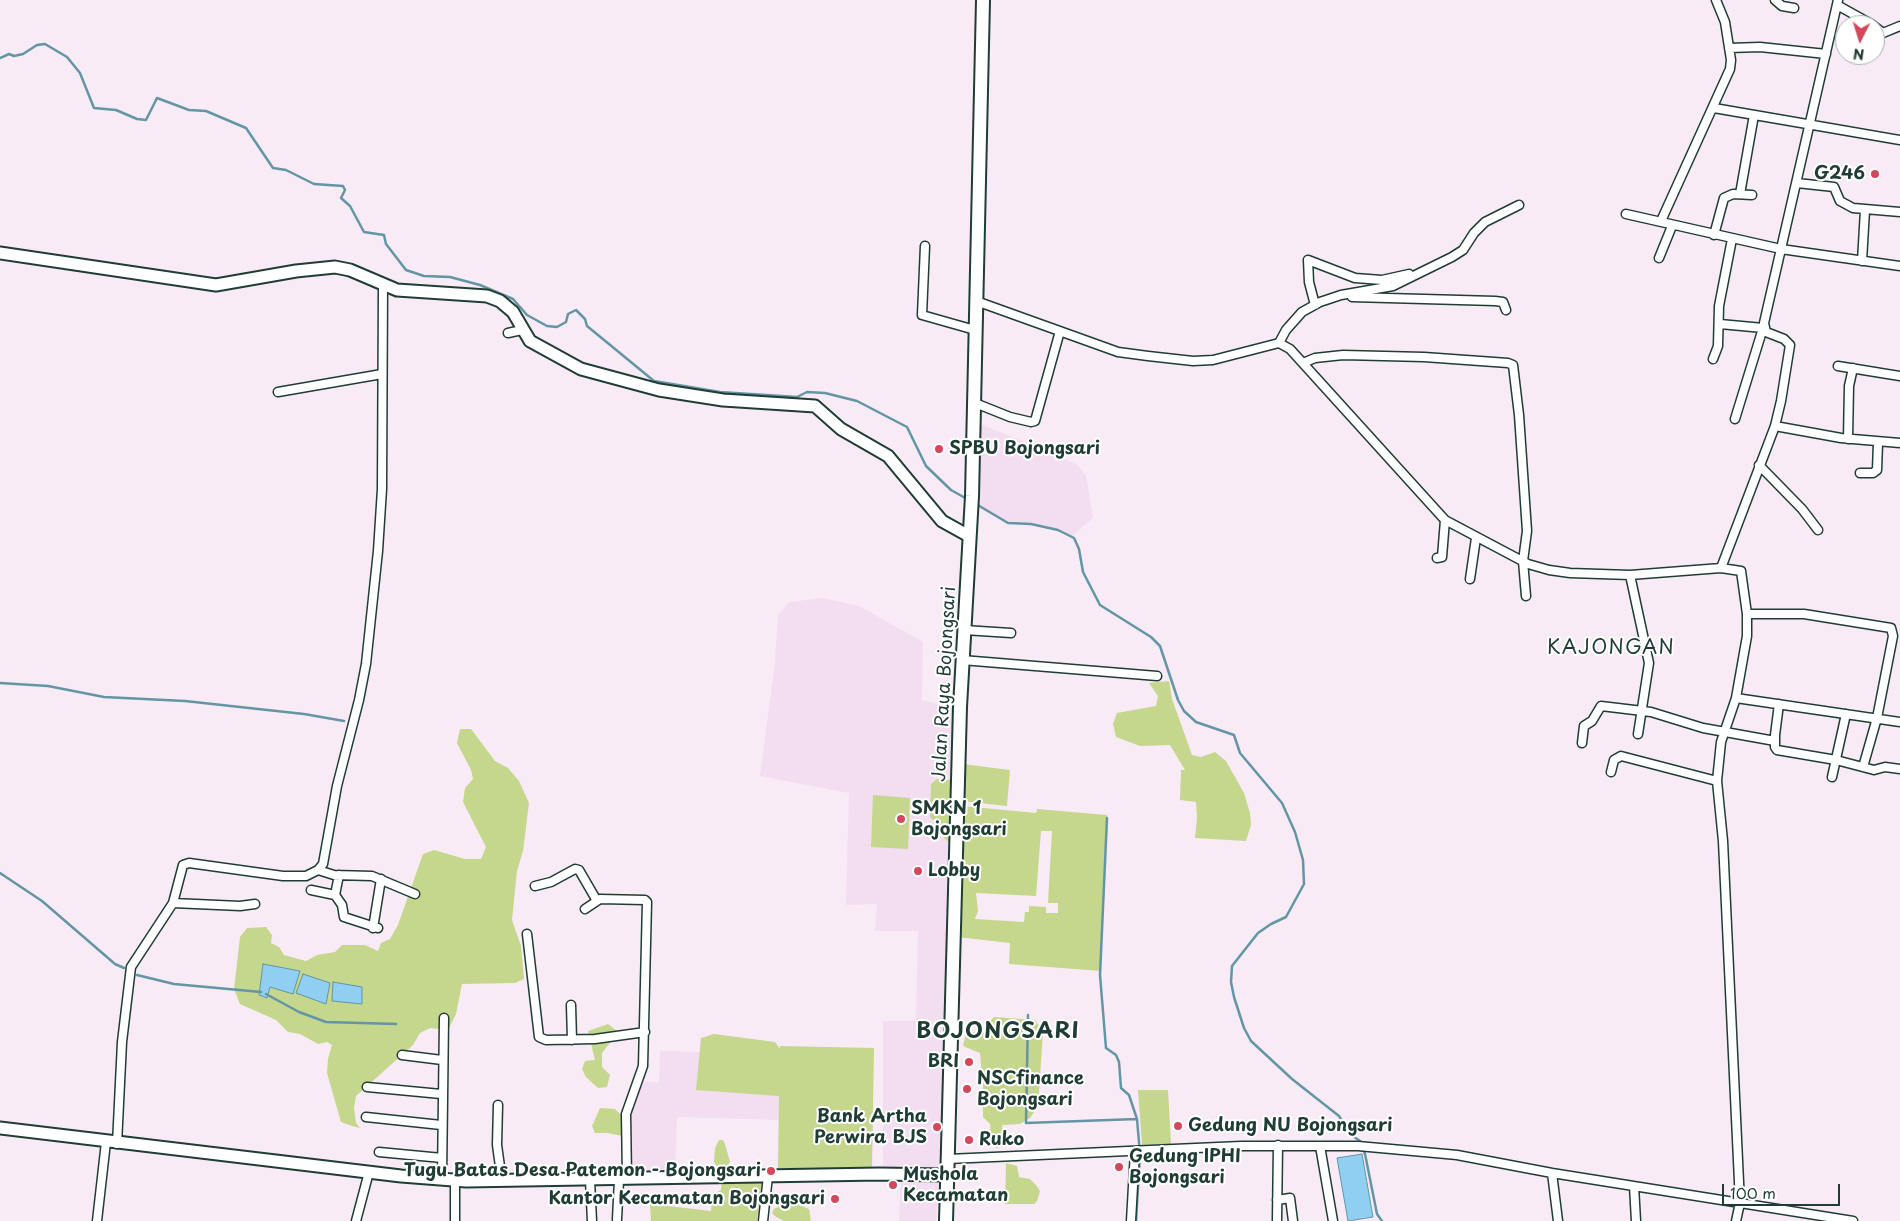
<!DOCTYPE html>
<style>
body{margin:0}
#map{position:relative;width:1900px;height:1221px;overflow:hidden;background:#f8ebf6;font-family:"Playpen Sans",sans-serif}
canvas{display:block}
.north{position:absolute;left:1835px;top:15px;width:50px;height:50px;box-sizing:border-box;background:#fff;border:1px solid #a5b1ae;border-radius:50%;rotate:185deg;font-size:14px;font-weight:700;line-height:20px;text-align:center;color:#1f3d34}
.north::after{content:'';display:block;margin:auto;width:18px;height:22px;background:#d1495b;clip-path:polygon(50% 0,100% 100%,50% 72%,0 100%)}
.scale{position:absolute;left:1722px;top:1184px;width:118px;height:22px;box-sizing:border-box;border:2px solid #1f3d34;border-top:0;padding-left:6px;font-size:15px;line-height:18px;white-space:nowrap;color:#1f3d34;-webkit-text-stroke:4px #fff;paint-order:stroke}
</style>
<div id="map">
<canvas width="1900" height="1221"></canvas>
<div class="north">N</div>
<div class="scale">100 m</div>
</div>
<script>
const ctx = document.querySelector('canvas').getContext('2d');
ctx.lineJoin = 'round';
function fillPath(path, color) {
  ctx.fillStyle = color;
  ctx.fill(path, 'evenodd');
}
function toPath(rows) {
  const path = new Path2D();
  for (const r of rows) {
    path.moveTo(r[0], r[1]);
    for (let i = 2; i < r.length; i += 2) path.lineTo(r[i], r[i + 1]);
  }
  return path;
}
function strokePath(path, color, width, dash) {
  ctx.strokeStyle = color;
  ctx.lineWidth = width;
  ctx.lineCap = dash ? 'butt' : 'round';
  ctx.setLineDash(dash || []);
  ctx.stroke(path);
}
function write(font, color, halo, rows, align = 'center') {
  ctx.font = font + ' "Playpen Sans",sans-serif';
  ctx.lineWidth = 4;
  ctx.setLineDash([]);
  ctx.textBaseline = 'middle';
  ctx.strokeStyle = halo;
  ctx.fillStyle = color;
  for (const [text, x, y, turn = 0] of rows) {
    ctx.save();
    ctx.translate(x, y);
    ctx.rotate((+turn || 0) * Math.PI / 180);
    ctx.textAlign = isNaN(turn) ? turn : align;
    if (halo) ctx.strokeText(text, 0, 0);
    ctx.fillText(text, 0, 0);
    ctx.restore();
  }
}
fillPath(toPath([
 [977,423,1038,447,1076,464,1086,475,1093,518,1071,537,1058,530,1031,524,1008,523,975,503],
 [822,598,859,606,923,642,922,700,956,709,940,1170,883,1170,883,1021,916,1021,918,931,875,931,877,904,846,905,849,793,760,776,775,662,778,615,789,602],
 [660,1051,702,1052,779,1084,779,1120,677,1117,675,1177,630,1174,628,1116,641,1081,659,1083],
 [901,1178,939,1180,936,1221,899,1221]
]), '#f3ddf0');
fillPath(toPath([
 [1169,681,1172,699,1192,755,1201,757,1215,752,1226,761,1244,793,1250,813,1251,825,1246,841,1195,838,1197,818,1196,802,1180,800,1181,770,1185,770,1170,745,1140,746,1116,737,1113,724,1117,713,1156,706,1158,696,1149,683],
 [460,729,471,729,495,761,508,768,519,781,529,803,523,851,517,871,512,920,521,946,524,979,515,983,462,984,456,1014,448,1030,430,1028,420,1033,413,1045,356,1096,354,1108,356,1123,360,1128,352,1126,341,1122,327,1073,328,1059,332,1045,327,1042,318,1044,300,1034,288,1032,276,1020,240,1004,234,989,240,937,247,928,266,927,272,935,271,943,279,947,284,955,306,961,317,955,335,952,342,945,365,945,378,951,381,943,390,939,398,925,423,854,434,850,465,859,481,859,486,847,463,802,465,788,473,779,471,770,457,743],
 [963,764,1010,770,1007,806,961,801],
 [937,779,944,781,952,779,952,844,944,838,941,828,930,817,931,784],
 [873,795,910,798,908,849,871,847],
 [963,806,1036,813,1037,809,1107,815,1101,971,1009,964,1010,943,957,937,959,856,963,856],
 [1041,831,1052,831,1048,903,1058,903,1058,913,1046,913,1046,907,1029,906,1029,912,1025,912,1024,922,975,919,978,911,976,893,1036,896],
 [994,1017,1035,1020,1043,1032,1038,1106,1030,1118,1020,1124,1002,1125,1003,1146,996,1148,991,1138,990,1124,983,1117,983,1086,980,1053,963,1046,965,1037,984,1027],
 [608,1024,618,1032,602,1053,602,1067,610,1075,607,1087,598,1088,586,1077,582,1069,585,1061,595,1060,588,1031],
 [714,1034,775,1042,780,1049,780,1046,874,1048,872,1169,778,1168,779,1096,696,1090,701,1038],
 [1138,1090,1168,1090,1171,1144,1142,1145],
 [600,1108,615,1109,622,1116,623,1136,607,1133,595,1133,592,1126],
 [719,1140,723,1140,725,1144,730,1162,724,1170,719,1170,714,1162,715,1148],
 [1006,1163,1017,1166,1019,1177,1030,1179,1036,1185,1040,1191,1037,1201,1034,1204,1005,1204],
 [722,1179,762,1181,757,1221,651,1221,650,1204,711,1211,712,1195,721,1190],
 [785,1199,809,1209,811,1221,784,1221,776,1217,772,1213,774,1209,782,1205]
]), '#c4d78c');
const water = toPath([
 [263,964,300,971,293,994,270,987,267,998,259,995,263,964],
 [303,974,330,983,326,1004,296,993,303,974],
 [333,982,362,987,362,1004,332,1001,333,982],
 [1362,1154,1373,1217,1348,1221,1337,1158,1362,1154]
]);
fillPath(water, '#90cff1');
strokePath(water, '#6395a5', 1);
strokePath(toPath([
 [0,58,9,54,14,56,23,54,37,45,45,44,67,57,80,73,94,108,116,110,137,119,146,120,157,98,189,110,206,111,246,128,273,168,286,170,314,184,343,186,345,190,341,198,350,206,364,232,384,235,386,244,406,270,424,276,450,277,480,285,513,299,527,315,547,326,557,327,566,322,568,314,576,310,585,319,587,326,654,381,720,392,797,397,807,392,825,393,857,401,907,427,926,466,951,490,967,499],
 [976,504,1008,523,1031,524,1058,530,1074,538,1079,549,1083,572,1100,605,1151,637,1160,646,1178,700,1184,711,1196,722,1234,735,1240,753,1282,803,1295,832,1303,860,1304,884,1286,917,1271,924,1258,933,1232,966,1231,982,1234,997,1244,1028,1251,1041,1292,1079,1339,1116,1350,1134,1360,1141,1365,1154,1377,1214,1382,1221],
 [0,683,48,686,104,697,185,701,304,714,344,721],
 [1107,818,1100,975,1106,1048,1116,1055,1119,1062,1121,1088,1129,1095,1137,1119,1140,1154,1136,1221],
 [0,873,42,901,115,964,124,968],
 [137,975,174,984,261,992],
 [266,994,299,1012,326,1022,396,1024],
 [1028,1015,1026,1123,1137,1119]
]), '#6395a5', 2.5);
const street = toPath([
 [1775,0,1782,6,1794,8],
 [1837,5,1873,25],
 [1875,27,1883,33,1900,26],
 [1729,48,1760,47,1826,54],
 [1714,108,1900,140],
 [1797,183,1834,187,1840,201,1853,208,1900,212],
 [1740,194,1754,115],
 [1626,214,1781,249,1900,266],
 [1661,221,1730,69,1731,60,1725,22,1716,0],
 [1714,235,1724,198,1733,194,1752,195],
 [925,246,922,315,975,330],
 [1659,258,1672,226],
 [1862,261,1865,210],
 [1352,297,1495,301,1503,302,1506,310],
 [976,301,1118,352,1148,356,1193,361,1213,360,1279,343,1290,349,1445,520,1528,564,1549,570,1570,573,1630,575,1721,568,1741,571,1747,614,1747,636,1736,698,1900,722],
 [1315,305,1309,282,1308,260,1355,278,1382,280,1409,274],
 [1720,324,1763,328,1735,419],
 [508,333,522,330],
 [1279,343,1286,330,1302,312,1320,302,1341,295,1393,286,1452,257,1463,250,1474,233,1485,222,1519,205],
 [1713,359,1718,346,1719,306,1732,239],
 [1303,363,1315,358,1343,355,1424,357,1508,363,1513,365,1519,415,1527,531,1523,561,1526,596],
 [1838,366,1900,376],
 [278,392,382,374],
 [975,403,1010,417,1031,422,1035,421,1060,331],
 [1775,426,1841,438,1900,443],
 [1848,439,1849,386,1853,368],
 [1759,465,1802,509,1818,530],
 [1860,473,1873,473,1877,470,1878,443],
 [1437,558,1442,557,1445,520],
 [1721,568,1775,426,1781,401,1790,345,1784,339,1766,332,1764,323,1838,0],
 [1630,575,1649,663,1638,734],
 [1470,579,1476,538],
 [1747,614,1804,614,1891,628,1893,636,1877,718,1863,767],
 [964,630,1011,633],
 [962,660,1157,676],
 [1736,698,1721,742,1717,781,1723,841,1740,1203,1736,1221],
 [1779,704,1775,735,1775,747,1777,750,1836,760,1874,770,1885,767,1900,769],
 [1582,743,1584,726,1592,721,1601,706,1651,712,1703,728,1775,741],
 [1611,772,1614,760,1621,756,1717,781],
 [1832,777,1846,714],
 [318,870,334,875,372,876,415,894],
 [535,886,551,882,575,869,579,870,597,901],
 [311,890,335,895,342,905,344,917,378,928],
 [335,895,339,875],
 [173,903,240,906,255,904],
 [585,909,600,899,645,900,647,902,643,1066,626,1114,627,1178],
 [373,928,381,879],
 [527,934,539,1037,546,1040,595,1039,645,1032],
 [571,1005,572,1040],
 [402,1055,442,1060],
 [367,1087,441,1094],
 [498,1105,497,1145,502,1181],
 [366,1117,441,1125],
 [117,1144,122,1042,131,967,173,903,183,865,189,863,283,876,306,876,318,870,323,864,337,786,359,700,366,664,378,551,382,489,383,284],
 [1320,1146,1333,1221],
 [379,1152,442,1158],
 [948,1159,1241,1146,1358,1146,1457,1155,1552,1173,1853,1221],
 [1552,1173,1558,1221],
 [442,1179,444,1018],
 [455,1180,455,1221],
 [590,1180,592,1221],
 [1634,1186,1636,1221],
 [1277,1200,1290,1198,1293,1221],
 [617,1219,619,1180],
 [97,1221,106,1142],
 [356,1221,369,1172],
 [763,1221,768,1176],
 [1131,1221,1135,1151],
 [1277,1221,1278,1145]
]);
const secondary = toPath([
 [0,253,216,285,296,271,335,267,350,270,397,290,487,296,500,301,513,312,530,341,581,369,659,390,723,400,815,406,841,429,888,456,942,521,969,536],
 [0,1128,401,1176,466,1181,879,1174,947,1175]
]);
const primary = toPath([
 [946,1221,960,707,972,496,983,0]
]);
strokePath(street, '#1f3d34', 11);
strokePath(secondary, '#1f3d34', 15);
strokePath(primary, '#1f3d34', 16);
strokePath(street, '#fff', 8);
strokePath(secondary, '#fff', 11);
strokePath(primary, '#fff', 12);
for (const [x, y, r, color] of [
 [1875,174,5,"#d1495b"],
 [939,449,5,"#d1495b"],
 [901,819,5,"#d1495b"],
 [918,871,5,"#d1495b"],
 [969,1062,5,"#d1495b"],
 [967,1089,5,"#d1495b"],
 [1178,1126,5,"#d1495b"],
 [937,1127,5,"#d1495b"],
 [969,1140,5,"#d1495b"],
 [1119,1167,5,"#d1495b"],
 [771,1171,5,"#d1495b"],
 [893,1185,5,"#d1495b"],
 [835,1199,5,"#d1495b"]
]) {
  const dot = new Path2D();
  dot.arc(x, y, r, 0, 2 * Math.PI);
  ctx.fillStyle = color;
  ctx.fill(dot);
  strokePath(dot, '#fff', 2);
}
write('bold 18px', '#1f3d34', '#fff', [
 ["G246",1865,174,"right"],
 ["SPBU Bojongsari",949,449],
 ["SMKN 1",911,809],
 ["Bojongsari",911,830],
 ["Lobby",928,871],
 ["BRI",959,1062,"right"],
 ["NSCfinance",977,1079],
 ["Bojongsari",977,1100],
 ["Bank Artha",927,1117,"right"],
 ["Perwira BJS",927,1138,"right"],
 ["Gedung NU Bojongsari",1188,1126],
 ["Ruko",979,1140],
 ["Gedung IPHI",1129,1157],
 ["Bojongsari",1129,1178],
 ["Tugu Batas Desa Patemon - Bojongsari",761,1171,"right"],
 ["Mushola",903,1175],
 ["Kecamatan",903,1196],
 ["Kantor Kecamatan Bojongsari",825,1199,"right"]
], 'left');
write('18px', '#1f3d34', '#fff', [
 ["Jalan Raya Bojongsari",945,684,-87]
]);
ctx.letterSpacing = '1px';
write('20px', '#1f3d34', '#fff', [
 ["KAJONGAN",1611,648]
]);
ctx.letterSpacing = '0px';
ctx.letterSpacing = '1px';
write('bold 22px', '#1f3d34', '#fff', [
 ["BOJONGSARI",998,1032]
]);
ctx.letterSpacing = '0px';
</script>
